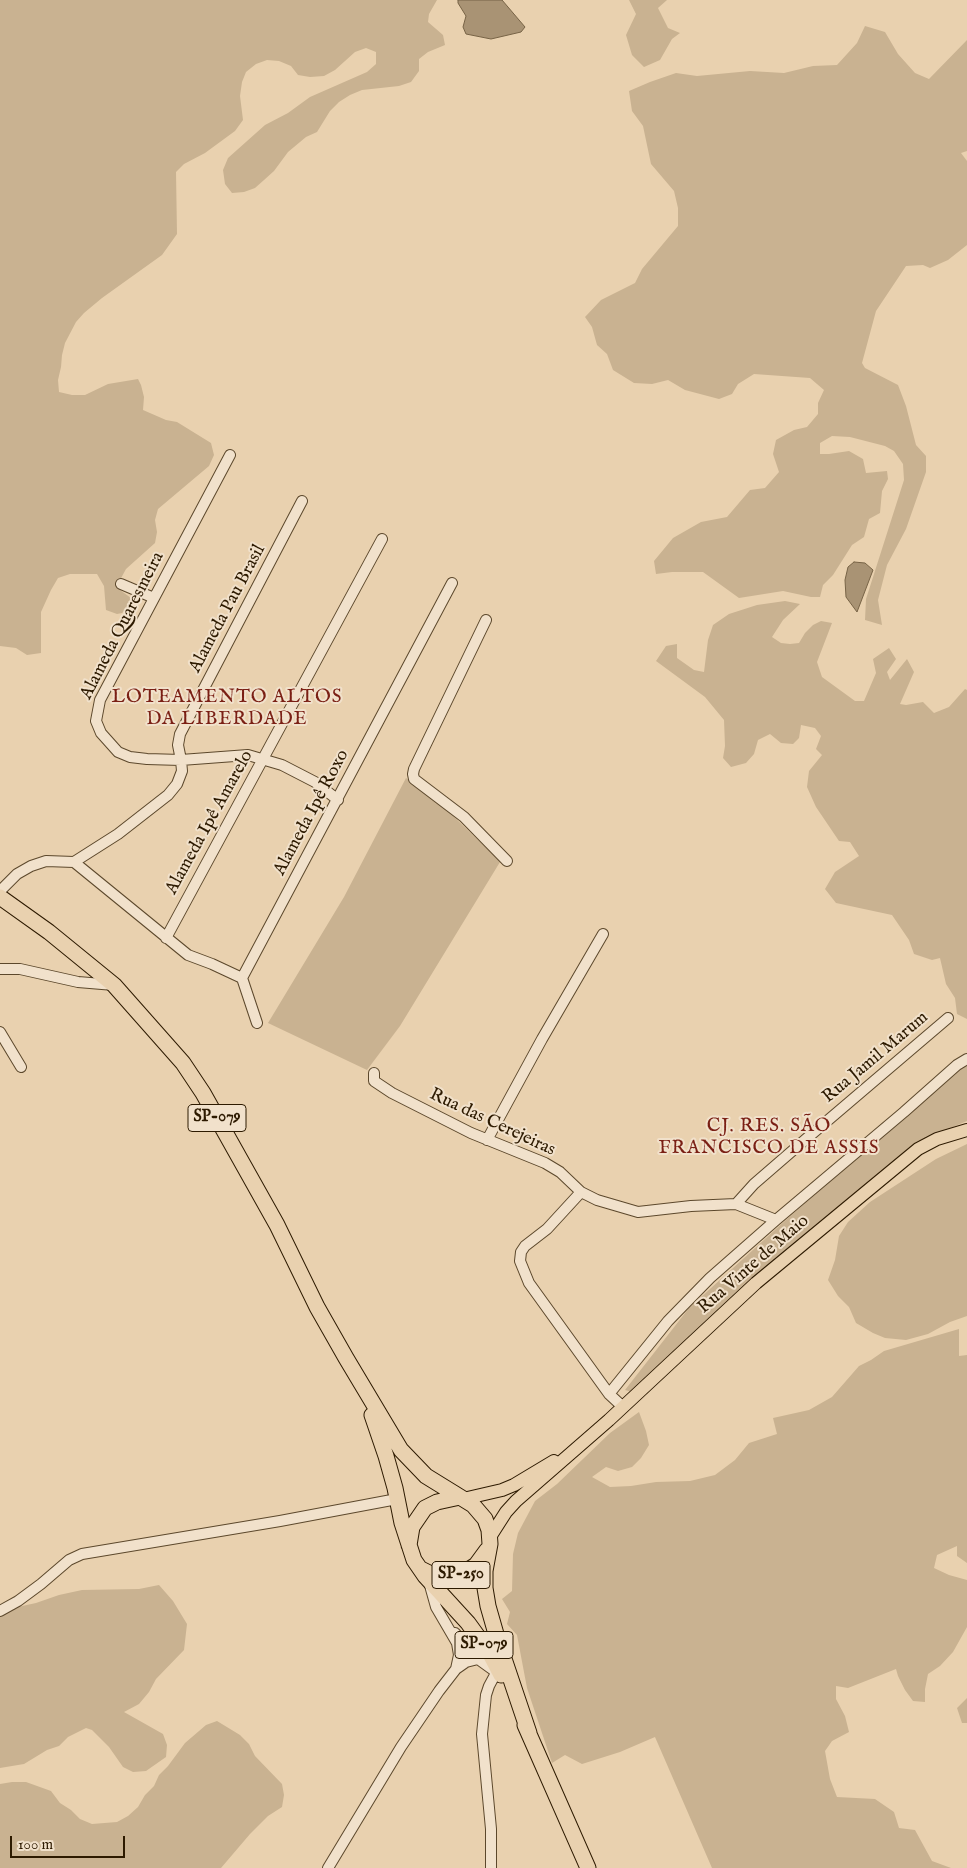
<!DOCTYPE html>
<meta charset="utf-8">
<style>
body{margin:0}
#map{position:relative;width:967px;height:1868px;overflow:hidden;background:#e9d1af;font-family:"IM FELL English",serif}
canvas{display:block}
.scale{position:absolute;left:10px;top:1836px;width:115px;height:22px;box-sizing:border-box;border:2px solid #2d1a00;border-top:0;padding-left:6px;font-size:15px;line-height:18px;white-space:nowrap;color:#2d1a00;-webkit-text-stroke:4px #f1e1cb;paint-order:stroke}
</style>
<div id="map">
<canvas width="967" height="1868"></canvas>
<div class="scale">100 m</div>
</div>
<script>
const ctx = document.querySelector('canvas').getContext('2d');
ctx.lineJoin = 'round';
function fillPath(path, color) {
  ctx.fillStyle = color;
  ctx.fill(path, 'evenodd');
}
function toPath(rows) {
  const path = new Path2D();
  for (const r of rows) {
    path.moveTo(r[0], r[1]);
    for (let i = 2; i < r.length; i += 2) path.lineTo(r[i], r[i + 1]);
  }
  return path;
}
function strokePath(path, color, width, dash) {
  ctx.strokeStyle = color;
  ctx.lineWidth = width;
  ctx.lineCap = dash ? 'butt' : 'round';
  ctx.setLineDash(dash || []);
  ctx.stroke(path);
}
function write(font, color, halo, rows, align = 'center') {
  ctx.font = font + ' "IM FELL English",serif';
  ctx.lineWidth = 4;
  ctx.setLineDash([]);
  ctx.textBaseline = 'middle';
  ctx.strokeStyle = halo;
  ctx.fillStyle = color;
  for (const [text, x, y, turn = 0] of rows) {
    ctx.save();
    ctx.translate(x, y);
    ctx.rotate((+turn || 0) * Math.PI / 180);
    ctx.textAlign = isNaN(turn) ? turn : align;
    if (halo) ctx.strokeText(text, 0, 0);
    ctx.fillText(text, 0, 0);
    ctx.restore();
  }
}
fillPath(toPath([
 [0,0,437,0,429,14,428,22,443,35,445,45,428,52,419,59,419,71,411,82,399,86,362,90,350,95,339,102,330,111,317,132,306,137,288,152,274,171,264,180,255,188,244,192,232,193,225,184,223,170,228,158,265,125,288,113,310,97,367,72,376,64,376,52,366,48,355,52,335,70,324,76,310,77,298,75,291,66,279,61,267,60,256,64,246,72,242,82,240,96,243,120,235,131,205,153,184,164,176,172,177,234,162,255,102,298,84,313,76,322,65,343,62,355,61,367,58,380,59,392,72,395,85,395,108,384,138,379,141,385,144,397,143,410,166,420,177,422,211,443,214,455,209,466,158,509,155,520,157,532,155,543,126,569,120,580,120,590,131,598,133,602,132,605,122,613,117,614,106,610,104,586,97,574,70,574,58,578,51,590,41,612,41,653,27,655,16,648,0,646],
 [629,0,667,0,658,8,668,28,680,33,672,39,660,60,644,67,632,55,626,35,636,14],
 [865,26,885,32,898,54,915,73,929,79,967,40,967,151,961,153,967,161,967,245,948,260,930,268,923,265,906,266,876,311,862,363,865,368,898,385,906,406,916,445,926,456,926,472,906,529,887,565,878,600,882,625,865,620,866,599,904,480,903,464,894,451,885,446,850,437,832,436,820,443,820,454,829,454,849,451,863,459,866,473,887,471,888,479,882,491,880,513,869,519,864,537,852,545,833,575,823,585,820,597,811,597,783,591,739,598,703,572,672,572,656,574,654,561,673,538,701,522,727,517,750,490,765,488,779,472,773,454,776,440,794,430,807,427,818,414,818,403,824,390,810,378,754,374,738,384,732,394,719,399,685,390,668,380,652,384,634,383,613,370,607,354,597,345,592,327,585,317,601,300,635,283,642,269,678,226,678,208,674,191,651,164,643,126,632,111,629,91,650,82,676,73,697,76,750,71,784,73,813,66,837,65,857,43],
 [785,601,800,604,783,620,772,637,781,643,790,644,799,643,805,633,813,625,821,621,832,623,817,662,822,677,855,701,864,701,876,673,873,659,889,648,896,659,887,672,890,680,907,659,914,672,900,704,906,705,923,702,934,713,949,707,965,689,967,690,967,1019,957,1014,955,998,946,984,940,958,932,960,914,954,909,940,892,915,836,903,825,889,835,872,859,856,850,842,839,841,816,807,807,787,809,771,822,755,816,749,821,736,815,728,801,725,799,738,793,744,781,743,770,734,758,740,754,754,746,763,731,767,723,758,725,746,724,720,705,697,656,661,666,646,677,644,677,658,694,670,704,672,708,640,713,625,729,614,757,605],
 [406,778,437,800,500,862,400,1026,367,1070,268,1023,344,897],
 [967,1062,967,1121,913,1144,632,1392,625,1390,689,1308,787,1219],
 [967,1144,967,1316,950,1322,928,1334,906,1340,885,1338,873,1333,856,1323,849,1307,838,1296,828,1280,835,1260,839,1236,848,1222,870,1202,936,1159],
 [959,1329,959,1356,967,1355,967,1563,957,1556,957,1546,937,1555,934,1568,949,1575,967,1580,967,1627,953,1652,940,1666,928,1674,925,1689,925,1702,913,1701,905,1690,898,1676,896,1669,848,1688,836,1686,836,1699,845,1716,849,1732,832,1741,825,1751,830,1779,837,1797,875,1799,894,1812,899,1828,915,1830,932,1861,951,1868,712,1868,655,1737,620,1752,582,1764,565,1755,552,1763,527,1688,517,1635,507,1624,510,1612,502,1599,512,1591,513,1554,518,1533,535,1501,557,1484,610,1433,639,1412,646,1431,649,1445,641,1458,632,1467,618,1471,606,1467,592,1477,610,1487,631,1486,656,1482,690,1481,715,1475,735,1460,749,1443,777,1434,773,1418,809,1410,832,1397,859,1366,871,1360,884,1351],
 [159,1585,173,1601,187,1624,184,1650,156,1679,149,1692,139,1704,124,1712,163,1734,167,1745,166,1757,146,1771,133,1772,123,1767,109,1747,92,1730,86,1728,68,1737,59,1746,47,1750,24,1764,0,1768,0,1613,13,1608,36,1603,59,1595,82,1590,139,1589],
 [967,1698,967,1723,962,1723,957,1708],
 [217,1721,240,1735,249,1744,255,1756,282,1784,284,1795,282,1807,268,1816,250,1834,221,1868,0,1868,0,1784,12,1782,26,1782,51,1791,60,1803,71,1810,80,1819,92,1824,117,1822,128,1816,138,1807,145,1795,154,1786,159,1775,168,1766,185,1743,206,1725]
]), '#c9b291');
const water = toPath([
 [458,0,502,0,525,27,521,32,491,39,466,34,463,27,466,16,458,3,458,0],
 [854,562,865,563,873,570,857,612,846,597,845,580,848,567,854,562]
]);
fillPath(water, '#a99374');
strokePath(water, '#776346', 1);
const minor = toPath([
 [230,455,100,700,96,721,101,733,118,752,130,757,147,759,181,760,178,745,180,734,302,501],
 [121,584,154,598],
 [486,620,414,769,413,774,414,779,464,817,507,861],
 [74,862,188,955,212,964,242,978,257,1023],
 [0,891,17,874,31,866,46,861,74,862,118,834,168,795,177,784,182,771,181,760,248,755,282,765,315,782,338,800],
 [166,938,382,539],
 [0,969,20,969,78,982,114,985],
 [242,978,452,583],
 [0,1032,21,1067],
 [374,1073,374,1081,392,1093,471,1133,545,1163,560,1172,581,1192,597,1200,638,1212,691,1206,736,1204,776,1220],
 [487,1140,542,1039,603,934],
 [581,1192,547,1229,525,1246,521,1252,520,1261,529,1283,609,1394,623,1407],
 [736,1204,754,1184,806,1139,948,1018],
 [609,1394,668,1321,710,1278,776,1220,904,1112,957,1065,967,1059],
 [429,1582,436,1607,457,1643,459,1655,456,1669],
 [0,1611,18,1601,41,1584,69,1560,82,1554,280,1521,397,1499],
 [455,1633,478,1659],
 [328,1868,401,1747,439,1691,456,1669,466,1662,478,1659,496,1672],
 [491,1868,491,1829,482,1734,486,1695,489,1686,496,1673]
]);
const major = toPath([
 [463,1499,502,1490,514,1485,554,1461],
 [490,1537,506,1512,516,1501,609,1420,756,1283,918,1149,937,1139,967,1130]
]);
const highway = toPath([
 [0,897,49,932,114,985,183,1063,203,1093,277,1225,317,1307,346,1358,401,1450,426,1476,473,1505,485,1519,489,1530,490,1544,485,1571,485,1588,488,1606,498,1641,529,1733],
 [372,1415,386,1456,395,1488,402,1523,414,1560,425,1576,468,1623,489,1652,501,1675],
 [409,1545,412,1527,425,1508,437,1502,460,1497],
 [421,1569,435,1576,457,1577,476,1565,487,1550],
 [525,1725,588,1868]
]);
strokePath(minor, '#5c482c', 12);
strokePath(major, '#2d1a00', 14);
strokePath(highway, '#2d1a00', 17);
strokePath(minor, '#f1e1cb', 10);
strokePath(major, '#e9d1af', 12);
strokePath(highway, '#e9d1af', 15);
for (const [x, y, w] of [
 [217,1118,58],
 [461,1575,58],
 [484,1645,58]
]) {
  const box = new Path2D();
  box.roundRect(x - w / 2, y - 13.5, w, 27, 4);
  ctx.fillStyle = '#f1e1cb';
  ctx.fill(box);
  strokePath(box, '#2d1a00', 1);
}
write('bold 16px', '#2d1a00', null, [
 ["SP-079",217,1118],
 ["SP-250",461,1575],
 ["SP-079",484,1645]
]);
write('18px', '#2d1a00', '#f1e1cb', [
 ["Alameda Pau Brasil",228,609,-62],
 ["Alameda Quaresmeira",123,626,-63],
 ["Alameda Ipê Roxo",312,813,-62],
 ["Alameda Ipê Amarelo",210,823,-61],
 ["Rua Jamil Marum",876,1058,-40],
 ["Rua das Cerejeiras",492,1123,25],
 ["Rua Vinte de Maio",754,1265,-41]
]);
ctx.letterSpacing = '1px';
write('19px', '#7a1f14', '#f1e1cb', [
 ["LOTEAMENTO ALTOS",227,698],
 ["DA LIBERDADE",227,720],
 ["CJ. RES. SÃO",769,1127],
 ["FRANCISCO DE ASSIS",769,1149]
]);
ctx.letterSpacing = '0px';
</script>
